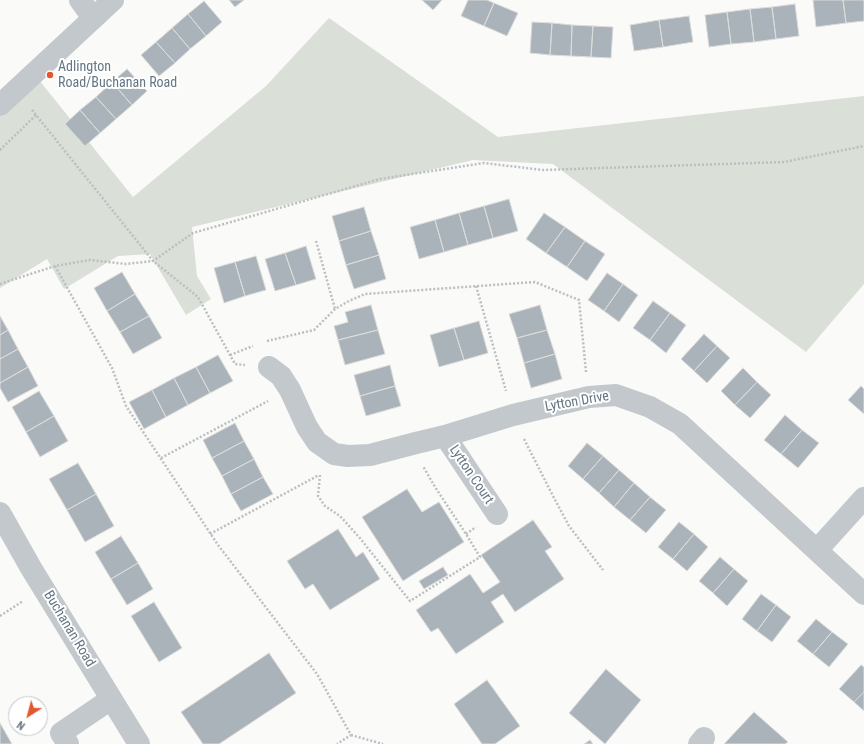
<!DOCTYPE html>
<style>
body{margin:0}
#map{position:relative;width:864px;height:744px;overflow:hidden;background:#fafaf8;font-family:"Roboto Condensed",sans-serif}
canvas{display:block}
.north{position:absolute;left:8px;top:696px;width:40px;height:40px;box-sizing:border-box;background:#fff;border:1px solid #c1c8cd;border-radius:50%;rotate:216deg;font-size:11px;font-weight:700;line-height:16px;text-align:center;color:#657683}
.north::after{content:'';display:block;margin:auto;width:14px;height:18px;background:#e4572e;clip-path:polygon(50% 0,100% 100%,50% 72%,0 100%)}
</style>
<div id="map">
<canvas width="864" height="744"></canvas>
<div class="north">N</div>
</div>
<script>
const ctx = document.querySelector('canvas').getContext('2d');
ctx.lineJoin = 'round';
function fillPath(path, color) {
  ctx.fillStyle = color;
  ctx.fill(path, 'evenodd');
}
function toPath(rows) {
  const path = new Path2D();
  for (const r of rows) {
    path.moveTo(r[0], r[1]);
    for (let i = 2; i < r.length; i += 2) path.lineTo(r[i], r[i + 1]);
  }
  return path;
}
function strokePath(path, color, width, dash) {
  ctx.strokeStyle = color;
  ctx.lineWidth = width;
  ctx.lineCap = dash ? 'butt' : 'round';
  ctx.setLineDash(dash || []);
  ctx.stroke(path);
}
function write(font, color, halo, rows, align = 'center') {
  ctx.font = font + ' "Roboto Condensed",sans-serif';
  ctx.lineWidth = 4;
  ctx.setLineDash([]);
  ctx.textBaseline = 'middle';
  ctx.strokeStyle = halo;
  ctx.fillStyle = color;
  for (const [text, x, y, turn = 0] of rows) {
    ctx.save();
    ctx.translate(x, y);
    ctx.rotate((+turn || 0) * Math.PI / 180);
    ctx.textAlign = isNaN(turn) ? turn : align;
    if (halo) ctx.strokeText(text, 0, 0);
    ctx.fillText(text, 0, 0);
    ctx.restore();
  }
}
fillPath(toPath([
 [329,18,498,137,864,96,864,284,806,352,553,164,473,160,192,227,197,276,211,299,186,315,150,254,118,256,64,289,47,259,0,288,0,110,35,75,133,197,266,86]
]), '#dadfd7');
const building = toPath([
 [229,0,244,0,235,7,229,0],
 [422,0,442,0,433,10,422,0],
 [468,0,487,0,494,3,484,26,461,16,468,0],
 [813,0,843,0,846,23,816,27,813,0],
 [843,0,864,0,864,21,846,23,843,0],
 [204,1,222,22,206,36,188,14,204,1],
 [494,3,518,13,507,36,484,26,494,3],
 [795,4,799,36,776,39,772,7,795,4],
 [772,7,776,39,754,42,750,9,772,7],
 [750,9,754,42,731,44,727,12,750,9],
 [727,12,731,44,709,47,705,15,727,12],
 [188,14,206,36,190,49,172,28,188,14],
 [689,16,693,42,663,47,659,20,689,16],
 [659,20,663,47,634,51,630,25,659,20],
 [532,22,552,23,550,55,530,53,532,22],
 [552,23,572,25,571,56,550,55,552,23],
 [572,25,593,26,591,57,571,56,572,25],
 [593,26,613,27,611,58,591,57,593,26],
 [172,28,190,49,175,63,156,42,172,28],
 [156,42,175,63,159,76,141,55,156,42],
 [127,69,147,91,132,105,112,82,127,69],
 [112,82,132,105,116,119,96,97,112,82],
 [96,97,116,119,100,133,80,110,96,97],
 [80,110,100,133,85,146,65,124,80,110],
 [509,199,518,231,493,238,484,206,509,199],
 [484,206,493,238,468,245,459,213,484,206],
 [364,207,371,231,339,241,332,216,364,207],
 [459,213,468,245,444,252,435,220,459,213],
 [544,213,565,227,546,253,526,239,544,213],
 [435,220,444,252,419,259,410,227,435,220],
 [565,227,585,241,567,267,546,253,565,227],
 [371,231,379,255,346,265,339,241,371,231],
 [585,241,605,254,587,281,567,267,585,241],
 [306,246,316,279,296,285,285,253,306,246],
 [285,253,296,285,275,291,265,259,285,253],
 [379,255,386,279,354,289,346,265,379,255],
 [256,256,266,290,245,296,235,262,256,256],
 [235,262,245,296,224,303,214,268,235,262],
 [122,272,135,294,107,311,94,288,122,272],
 [607,273,623,284,604,311,588,300,607,273],
 [623,284,638,295,619,322,604,311,623,284],
 [135,294,149,316,120,332,107,311,135,294],
 [653,301,670,313,650,340,633,328,653,301],
 [371,305,378,330,338,340,334,326,348,322,345,312,371,305],
 [540,305,547,330,517,338,509,314,540,305],
 [670,313,686,325,666,353,650,340,670,313],
 [0,316,8,330,0,335,0,316],
 [149,316,162,338,133,354,120,332,149,316],
 [479,321,488,353,464,360,454,328,479,321],
 [454,328,464,360,439,367,430,335,454,328],
 [8,330,18,349,0,359,0,335,8,330],
 [378,330,385,354,345,365,338,340,378,330],
 [547,330,555,354,524,363,517,338,547,330],
 [704,334,717,346,694,371,681,359,704,334],
 [717,346,730,358,707,383,694,371,717,346],
 [18,349,28,367,0,383,0,359,18,349],
 [555,354,562,379,531,388,524,363,555,354],
 [218,355,233,381,210,393,196,367,218,355],
 [390,365,395,386,360,396,354,375,390,365],
 [28,367,38,386,8,402,0,388,0,383,28,367],
 [196,367,210,393,188,405,174,378,196,367],
 [743,368,757,382,735,405,721,391,743,368],
 [174,378,188,405,166,417,152,390,174,378],
 [757,382,771,395,750,418,735,405,757,382],
 [395,386,401,406,366,416,360,396,395,386],
 [861,386,864,389,864,414,848,400,861,386],
 [152,390,166,417,144,429,129,402,152,390],
 [39,391,54,416,26,432,12,407,39,391],
 [785,415,802,430,781,454,764,440,785,415],
 [54,416,68,441,40,457,26,432,54,416],
 [235,423,244,441,212,458,203,440,235,423],
 [802,430,819,443,798,468,781,454,802,430],
 [244,441,254,459,222,476,212,458,244,441],
 [587,443,603,456,583,479,568,466,587,443],
 [603,456,619,470,599,493,583,479,603,456],
 [254,459,263,477,231,494,222,476,254,459],
 [78,463,96,494,67,510,49,479,78,463],
 [619,470,634,483,614,507,599,493,619,470],
 [263,477,273,494,241,511,231,494,263,477],
 [634,483,650,497,630,520,614,507,634,483],
 [407,489,422,512,439,502,464,542,403,581,362,517,407,489],
 [96,494,114,526,85,542,67,510,96,494],
 [650,497,666,510,646,533,630,520,650,497],
 [533,520,552,547,545,551,564,579,515,612,503,594,491,602,504,622,456,654,438,628,431,632,416,610,470,574,483,593,500,582,481,555,533,520],
 [679,522,694,534,673,559,658,547,679,522],
 [338,529,356,557,363,552,380,579,330,610,313,584,305,589,287,561,338,529],
 [694,534,708,547,687,571,673,559,694,534],
 [121,536,138,563,111,579,95,552,121,536],
 [720,557,734,569,713,593,699,581,720,557],
 [138,563,153,589,127,605,111,579,138,563],
 [443,567,448,575,424,589,419,581,443,567],
 [734,569,748,581,727,606,713,593,734,569],
 [761,594,776,605,757,631,742,619,761,594],
 [154,602,182,648,159,662,131,616,154,602],
 [776,605,791,617,772,642,757,631,776,605],
 [816,619,832,632,813,654,797,641,816,619],
 [832,632,848,644,829,667,813,654,832,632],
 [269,653,296,693,219,744,203,744,181,712,269,653],
 [861,665,864,667,864,692,854,702,839,689,861,665],
 [606,669,641,700,605,744,569,713,606,669],
 [487,680,520,726,495,744,482,744,454,704,487,680],
 [864,692,864,711,854,702,864,692],
 [754,712,788,742,785,744,724,744,754,712],
 [0,723,12,744,0,744,0,723],
 [590,740,593,744,584,744,590,740]
]);
fillPath(building, '#aab3b9');
strokePath(building, '#dcdcda', 1);
strokePath(toPath([
 [32,110,153,261,198,297,235,364,245,365],
 [0,150,36,115],
 [316,241,335,309],
 [55,266,112,368,126,406,218,545,317,674,351,735,337,744],
 [0,284,55,266,90,260,126,264,153,261,193,233,380,179,484,163,543,170,784,162,864,146],
 [476,286,506,391],
 [267,341,314,330,335,309,349,301,365,294,535,282,579,300,586,372],
 [230,355,253,346],
 [524,439,553,496,569,526,603,570],
 [161,458,268,401],
 [320,475,318,496,325,506,340,516,359,537,410,601,480,557,466,534,435,487,423,466],
 [210,534,319,475],
 [466,534,476,527],
 [0,616,23,601],
 [351,735,383,744]
]), '#bbbfc2', 2.5, [2, 2]);
strokePath(toPath([
 [80,0,93,18],
 [0,105,113,0],
 [269,367,281,376,290,390,307,427,317,442,334,454,348,456,370,455,416,443,445,436,513,415,589,397,616,395,650,407,680,424,864,594],
 [445,436,497,514],
 [0,513,31,568,139,744],
 [817,550,864,498],
 [68,744,61,733,111,699],
 [699,744,704,738]
]), '#c3c8cc', 22);
for (const [x, y, r, color] of [
 [50,75,4,"#e4572e"]
]) {
  const dot = new Path2D();
  dot.arc(x, y, r, 0, 2 * Math.PI);
  ctx.fillStyle = color;
  ctx.fill(dot);
  strokePath(dot, '#fff', 1.5);
}
write('14px', '#657683', '#fff', [
 ["Adlington",58,67],
 ["Road/Buchanan Road",58,83]
], 'left');
write('14px', '#657683', '#fff', [
 ["Lytton Drive",577,402,-10],
 ["Lytton Court",471,475,56],
 ["Buchanan Road",69,629,59]
]);
</script>
